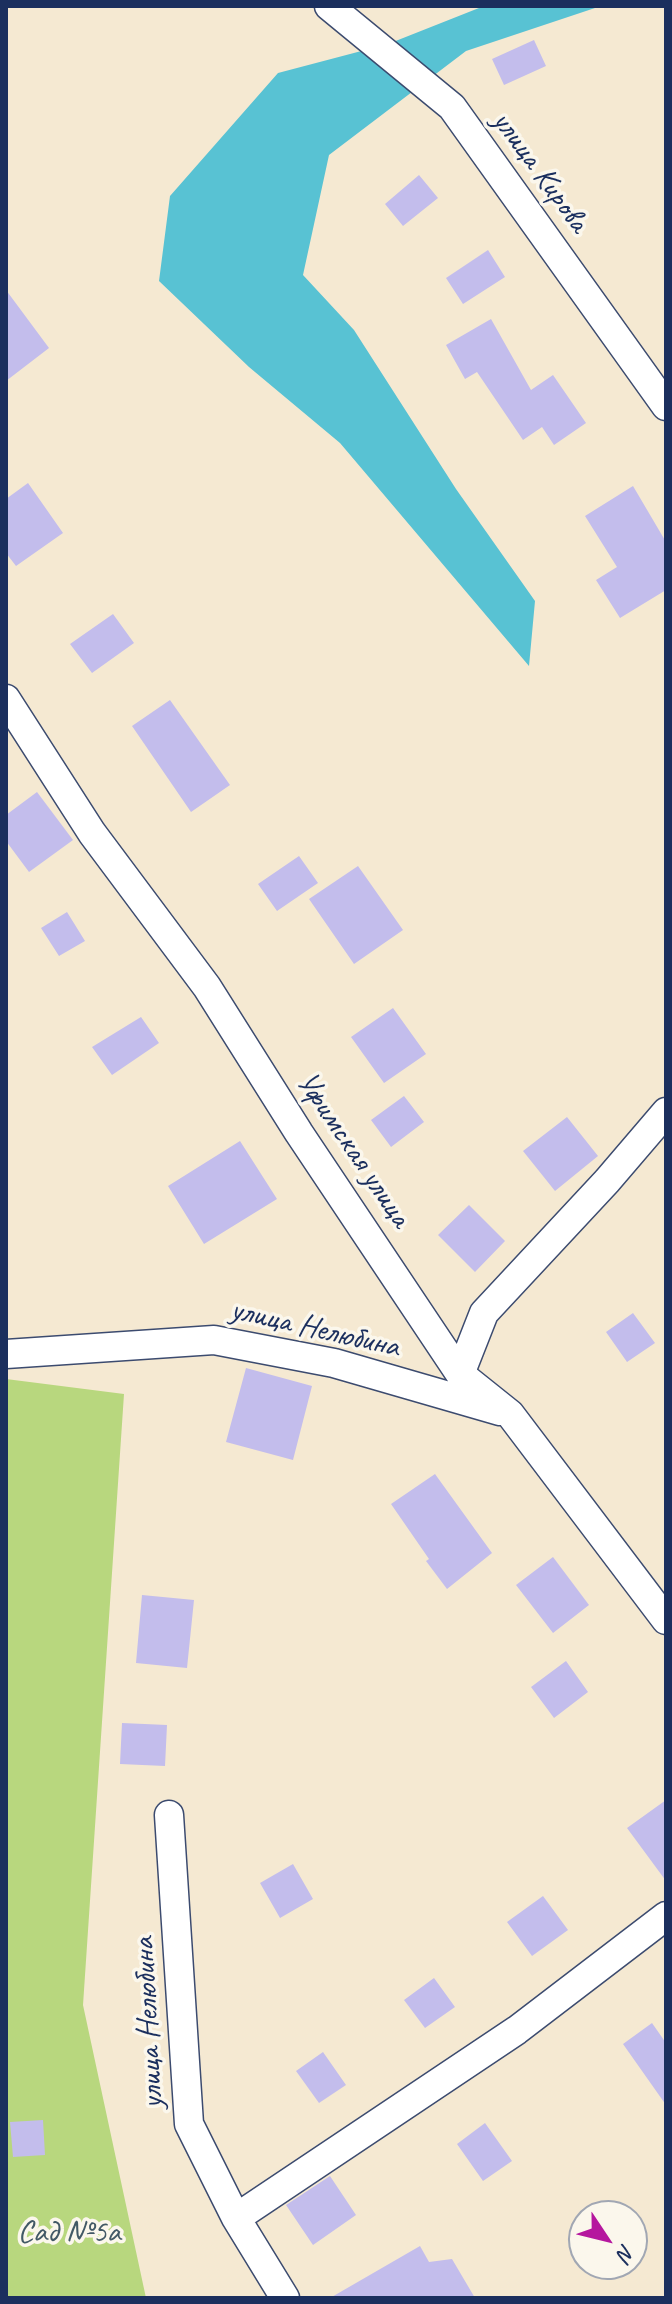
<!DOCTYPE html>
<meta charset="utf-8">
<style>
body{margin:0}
#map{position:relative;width:672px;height:2304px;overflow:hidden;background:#f5e9d2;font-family:Caveat,sans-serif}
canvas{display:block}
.frame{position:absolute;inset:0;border:8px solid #1b2f5e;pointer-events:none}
.north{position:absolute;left:568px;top:2200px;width:80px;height:80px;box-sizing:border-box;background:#fbf7ec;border:2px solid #a1a7b3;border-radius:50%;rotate:125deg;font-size:22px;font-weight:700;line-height:32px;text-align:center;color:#1b2f5e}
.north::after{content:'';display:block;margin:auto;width:28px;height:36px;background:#b5179e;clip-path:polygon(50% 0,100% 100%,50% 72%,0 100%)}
</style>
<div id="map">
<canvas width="672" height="2304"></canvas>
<div class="frame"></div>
<div class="north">N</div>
</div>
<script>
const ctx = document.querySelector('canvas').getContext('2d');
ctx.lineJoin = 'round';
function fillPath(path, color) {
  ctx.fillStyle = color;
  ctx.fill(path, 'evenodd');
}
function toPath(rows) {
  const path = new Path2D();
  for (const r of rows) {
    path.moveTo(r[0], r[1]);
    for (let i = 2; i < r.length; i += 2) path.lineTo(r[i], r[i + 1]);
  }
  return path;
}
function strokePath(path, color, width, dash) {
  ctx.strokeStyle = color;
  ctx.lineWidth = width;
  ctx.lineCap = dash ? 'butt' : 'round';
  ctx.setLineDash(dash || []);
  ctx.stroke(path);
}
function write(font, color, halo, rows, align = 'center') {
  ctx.font = font + ' Caveat,sans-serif';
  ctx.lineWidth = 7;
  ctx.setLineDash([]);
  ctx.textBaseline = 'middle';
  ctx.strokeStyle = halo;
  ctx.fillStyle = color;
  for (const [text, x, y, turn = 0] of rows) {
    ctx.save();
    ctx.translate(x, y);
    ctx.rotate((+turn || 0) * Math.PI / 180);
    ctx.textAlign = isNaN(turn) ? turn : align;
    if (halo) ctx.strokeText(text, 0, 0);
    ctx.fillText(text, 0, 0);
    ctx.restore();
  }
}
fillPath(toPath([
 [6,1379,124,1394,83,2005,146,2298,6,2298]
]), '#b8d77e');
fillPath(toPath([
 [484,6,601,6,466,51,329,155,303,275,354,330,456,489,535,601,529,666,340,443,249,367,159,281,170,196,278,73,388,44]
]), '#58c2d3');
fillPath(toPath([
 [534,40,546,66,504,85,492,59],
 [419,175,438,198,403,226,385,204],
 [488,250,505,277,463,304,446,278],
 [6,290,49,348,6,381],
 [491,319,531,390,553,375,586,423,554,445,542,427,523,440,477,372,465,379,446,345],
 [28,483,63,533,16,566,6,553,6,499],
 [633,486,666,542,666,590,620,618,596,580,617,567,585,516],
 [113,614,134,643,92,673,70,644],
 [170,700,230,785,191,812,132,726],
 [37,792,73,840,29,872,6,841,6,815],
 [299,856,318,883,277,911,258,884],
 [358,866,403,930,354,964,309,899],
 [67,912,85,941,59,956,41,928],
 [393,1008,426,1054,384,1083,351,1037],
 [141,1017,159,1043,112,1075,92,1047],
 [404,1096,424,1122,391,1147,371,1120],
 [567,1117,598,1156,555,1191,523,1151],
 [240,1141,277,1199,204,1244,168,1186],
 [469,1205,505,1241,475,1272,438,1235],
 [633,1313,655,1343,627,1362,606,1332],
 [246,1368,312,1386,293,1460,226,1442],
 [435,1474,492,1553,447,1589,426,1561,429,1559,391,1504],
 [553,1557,589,1605,553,1633,516,1585],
 [142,1595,194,1600,187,1668,136,1663],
 [566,1661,588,1692,554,1718,531,1687],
 [122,1723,167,1725,165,1766,120,1764],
 [666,1800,666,1881,627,1828],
 [293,1864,313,1899,280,1918,260,1883],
 [543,1896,568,1930,532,1956,507,1922],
 [434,1978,455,2007,425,2028,404,2000],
 [652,2023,666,2043,666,2105,623,2044],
 [323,2052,346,2085,319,2103,296,2071],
 [43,2120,45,2155,13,2157,10,2122],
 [485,2123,512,2161,483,2181,457,2144],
 [330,2176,356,2215,313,2245,286,2205],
 [420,2246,429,2262,452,2259,475,2298,330,2298]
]), '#c3bdec');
const minor = toPath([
 [329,6,452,107,666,406],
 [6,699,92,833,207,987,299,1133,460,1374,510,1414,666,1620],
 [6,1354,214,1340,334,1363,500,1411],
 [460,1374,484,1313,607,1181,666,1112],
 [169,1815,189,2124,236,2218,285,2298],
 [236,2218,517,2030,666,1916]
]);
strokePath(minor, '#3c4b6f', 31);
strokePath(minor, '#fff', 28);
write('32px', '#1b2f5e', '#fbf7ec', [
 ["улица Кирова",540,172,54],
 ["Уфимская улица",353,1150,56],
 ["улица Нелюбина",315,1329,13],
 ["улица Нелюбина",149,2023,-93]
]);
write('32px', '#425966', '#fbf7ec', [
 ["Сад №5а",69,2233]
]);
</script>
